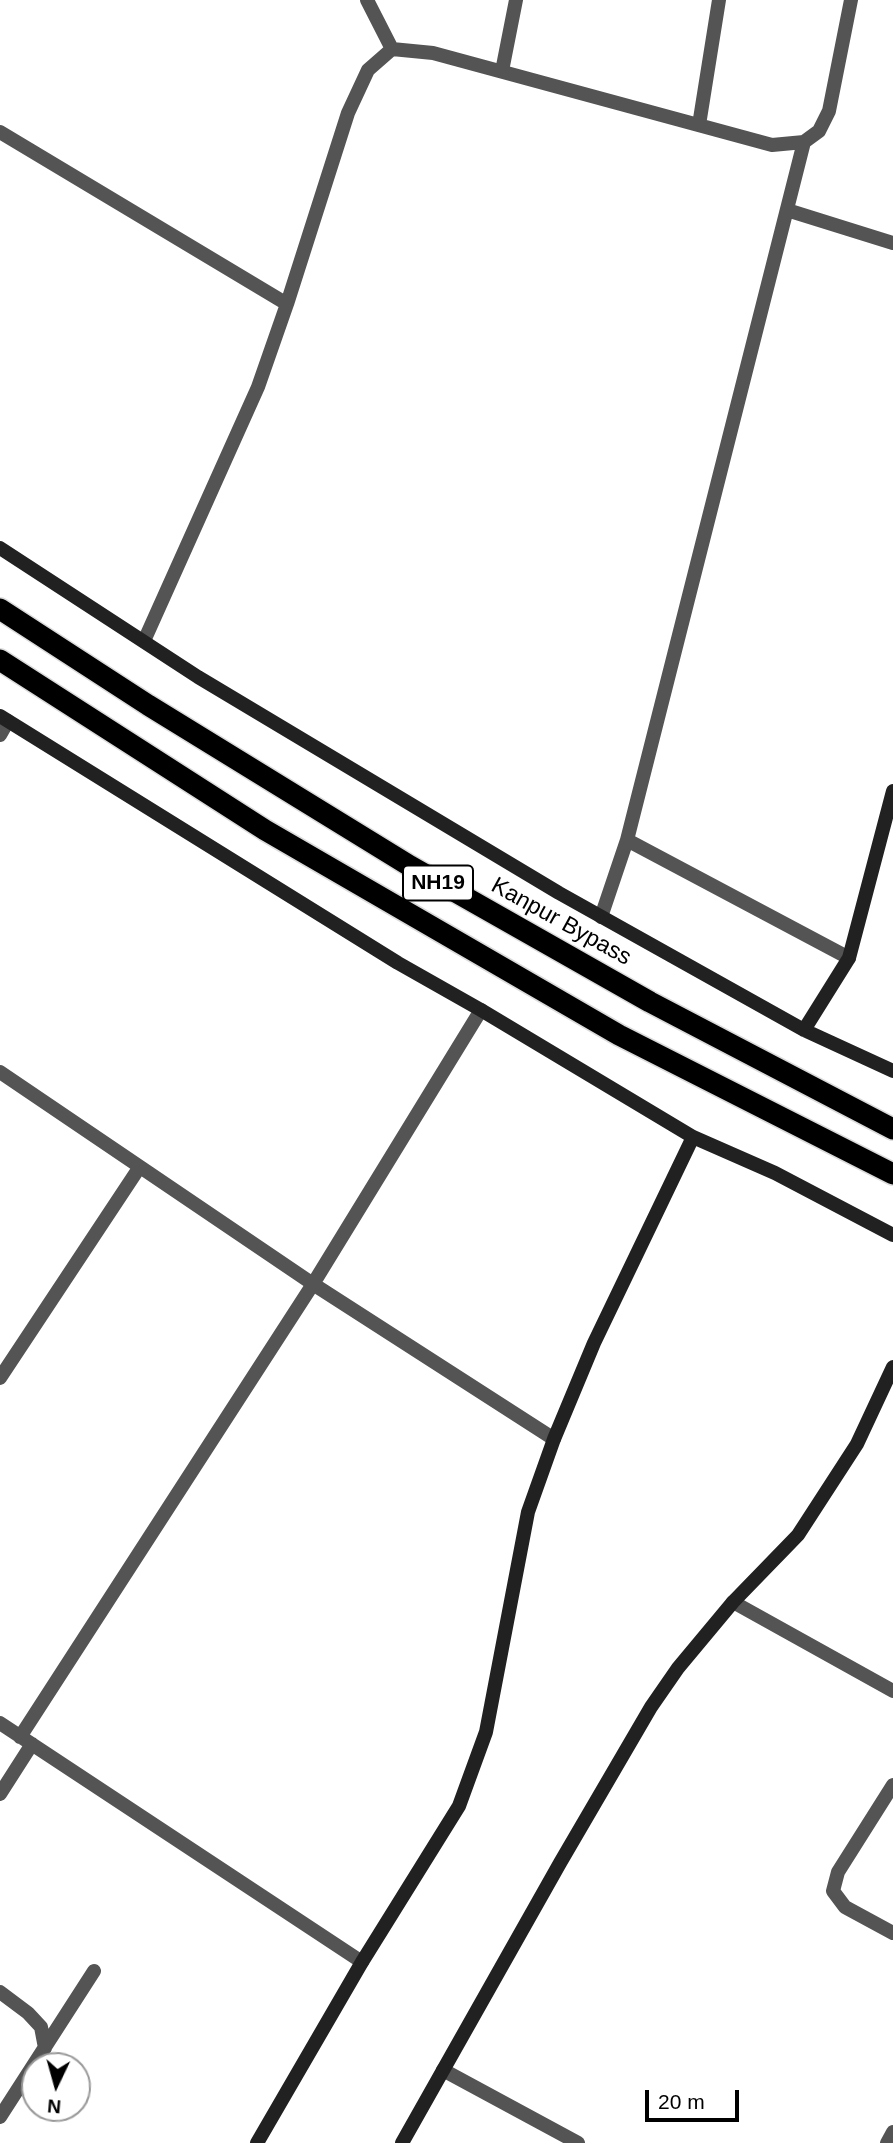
<!DOCTYPE html>
<style>
body{margin:0}
#map{position:relative;width:893px;height:2143px;overflow:hidden;background:#fff;font-family:Arial,sans-serif}
canvas{display:block}
.north{position:absolute;left:21px;top:2052px;width:70px;height:70px;box-sizing:border-box;background:#fff;border:2px solid #999;border-radius:50%;rotate:185deg;font-size:19px;font-weight:700;line-height:28px;text-align:center;color:#000}
.north::after{content:'';display:block;margin:auto;width:24px;height:32px;background:#000;clip-path:polygon(50% 0,100% 100%,50% 72%,0 100%)}
.scale{position:absolute;left:645px;top:2090px;width:94px;height:32px;box-sizing:border-box;border:4px solid #000;border-top:0;padding-left:9px;font-size:21px;line-height:24px;white-space:nowrap;color:#000;-webkit-text-stroke:5px #fff;paint-order:stroke}
</style>
<div id="map">
<canvas width="893" height="2143"></canvas>
<div class="north">N</div>
<div class="scale">20 m</div>
</div>
<script>
const ctx = document.querySelector('canvas').getContext('2d');
ctx.lineJoin = 'round';
function toPath(rows) {
  const path = new Path2D();
  for (const r of rows) {
    path.moveTo(r[0], r[1]);
    for (let i = 2; i < r.length; i += 2) path.lineTo(r[i], r[i + 1]);
  }
  return path;
}
function strokePath(path, color, width, dash) {
  ctx.strokeStyle = color;
  ctx.lineWidth = width;
  ctx.lineCap = dash ? 'butt' : 'round';
  ctx.setLineDash(dash || []);
  ctx.stroke(path);
}
function write(font, color, halo, rows, align = 'center') {
  ctx.font = font + ' Arial,sans-serif';
  ctx.lineWidth = 6;
  ctx.setLineDash([]);
  ctx.textBaseline = 'middle';
  ctx.strokeStyle = halo;
  ctx.fillStyle = color;
  for (const [text, x, y, turn = 0] of rows) {
    ctx.save();
    ctx.translate(x, y);
    ctx.rotate((+turn || 0) * Math.PI / 180);
    ctx.textAlign = isNaN(turn) ? turn : align;
    if (halo) ctx.strokeText(text, 0, 0);
    ctx.fillText(text, 0, 0);
    ctx.restore();
  }
}
const highway = toPath([
 [0,609,148,705,410,866,650,1002,893,1129],
 [0,660,265,830,619,1035,893,1174]
]);
strokePath(highway, '#dbdbdb', 24);
strokePath(toPath([
 [367,0,392,49],
 [502,71,516,0],
 [699,125,719,0],
 [0,132,287,304],
 [787,210,893,243],
 [144,641,258,387,287,304,348,113,368,70,392,49,433,53,772,145,804,142,819,131,829,111,851,0],
 [0,735,8,721],
 [627,840,849,958],
 [601,917,627,840,804,142],
 [0,1072,313,1284,554,1439],
 [0,1378,139,1168],
 [733,1602,893,1691],
 [0,1723,362,1962],
 [20,1737,313,1284,481,1010],
 [893,1785,838,1872,833,1891,845,1907,893,1933],
 [0,1794,32,1744],
 [0,1992,28,2013,41,2027,45,2048],
 [443,2070,578,2143],
 [0,2117,94,1971],
 [887,2143,893,2132]
]), '#545454', 14);
strokePath(toPath([
 [0,548,198,677,559,893,804,1030,893,1071],
 [0,716,398,963,481,1010,693,1137,775,1173,893,1235],
 [804,1030,849,958,893,791],
 [257,2143,362,1962,459,1806,486,1732,528,1512,554,1439,594,1343,693,1137],
 [402,2143,560,1863,651,1707,678,1668,733,1602,798,1535,857,1444,893,1367]
]), '#212121', 14);
strokePath(highway, '#000', 21);
for (const [x, y, w] of [
 [438,883,70]
]) {
  const box = new Path2D();
  box.roundRect(x - w / 2, y - 17.5, w, 35, 5);
  ctx.fillStyle = '#fff';
  ctx.fill(box);
  strokePath(box, '#000', 2);
}
write('bold 21px', '#000', null, [
 ["NH19",438,883]
]);
write('23px', '#000', '#fff', [
 ["Kanpur Bypass",561,922,29]
]);
</script>
